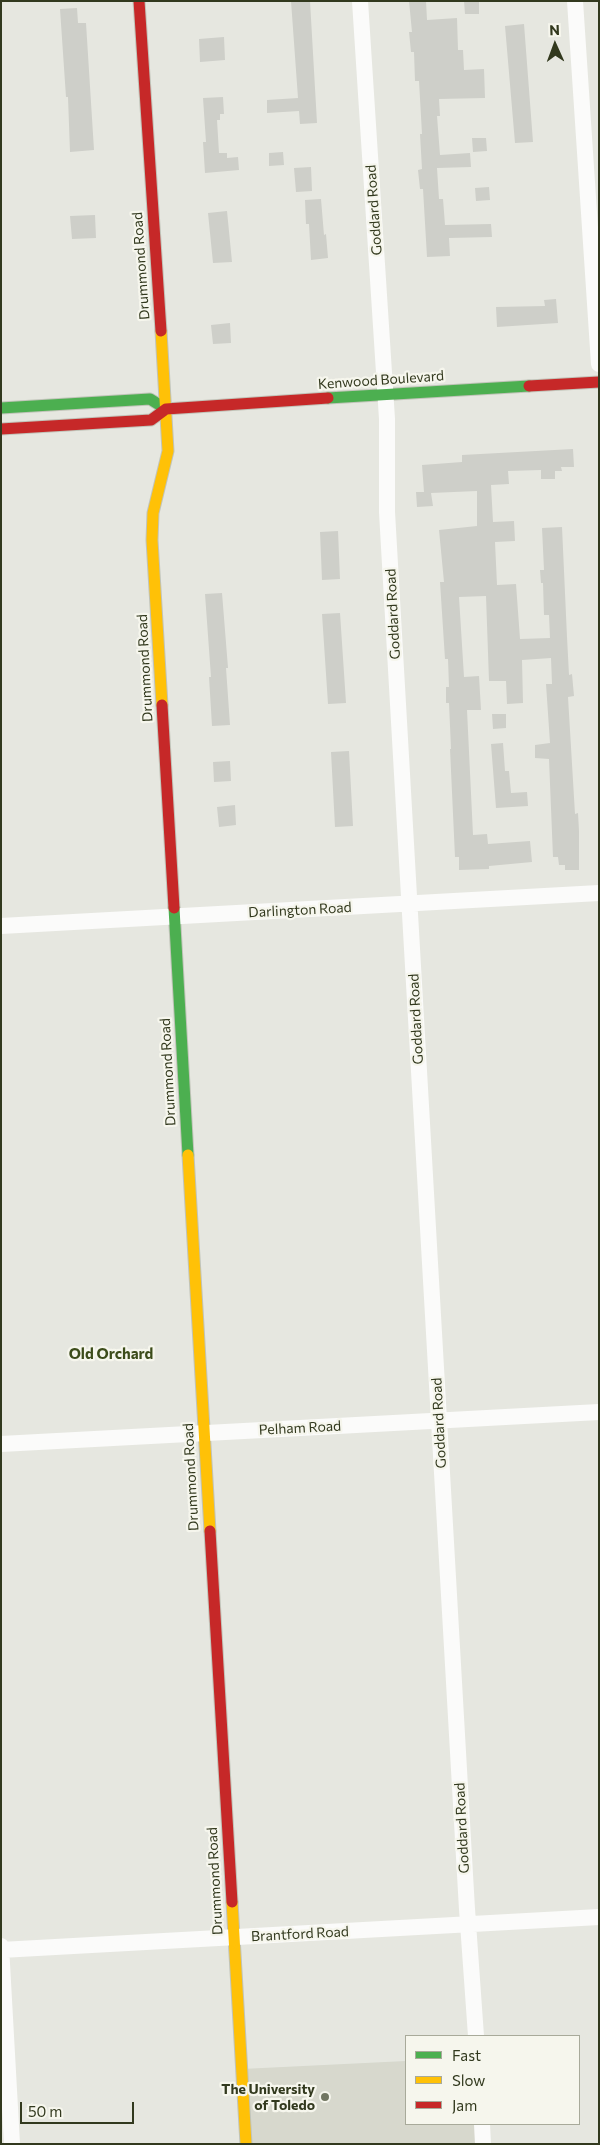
<!DOCTYPE html>
<style>
body{margin:0}
#map{position:relative;width:600px;height:2145px;overflow:hidden;background:#e6e7e0;font-family:Commissioner,sans-serif}
canvas{display:block}
.frame{position:absolute;inset:0;border:2px solid #32391e;pointer-events:none}
.legend{position:absolute;left:405px;top:2035px;width:175px;height:90px;box-sizing:border-box;background:#f6f6ed;border:1px solid #a8aa9a;margin:0;padding:6px 9px;list-style:none;font-size:15px;color:#32391e}
.legend li{display:flex;align-items:center;gap:10px;height:25px}
.legend b{width:25px;border:1px solid #a8aa9a}
.north{position:absolute;left:530px;top:20px;width:50px;height:50px;-webkit-text-stroke:4px #f6f6ed;paint-order:stroke;rotate:358deg;font-size:14px;font-weight:700;line-height:20px;text-align:center;color:#32391e}
.north::after{content:'';display:block;margin:auto;width:18px;height:22px;background:#32391e;clip-path:polygon(50% 0,100% 100%,50% 72%,0 100%)}
.scale{position:absolute;left:20px;top:2102px;width:114px;height:22px;box-sizing:border-box;border:2px solid #32391e;border-top:0;padding-left:6px;font-size:15px;line-height:18px;white-space:nowrap;color:#32391e;-webkit-text-stroke:4px #f6f6ed;paint-order:stroke}
</style>
<div id="map">
<canvas width="600" height="2145"></canvas>
<div class="frame"></div>
<ul class="legend">
<li><b style="height:6px;background:#4caf50"></b>Fast</li>
<li><b style="height:6px;background:#ffc107"></b>Slow</li>
<li><b style="height:6px;background:#c62828"></b>Jam</li>
</ul>
<div class="north">N</div>
<div class="scale">50 m</div>
</div>
<script>
const ctx = document.querySelector('canvas').getContext('2d');
ctx.lineJoin = 'round';
function fillPath(path, color) {
  ctx.fillStyle = color;
  ctx.fill(path, 'evenodd');
}
function toPath(rows) {
  const path = new Path2D();
  for (const r of rows) {
    path.moveTo(r[0], r[1]);
    for (let i = 2; i < r.length; i += 2) path.lineTo(r[i], r[i + 1]);
  }
  return path;
}
function strokePath(path, color, width, dash) {
  ctx.strokeStyle = color;
  ctx.lineWidth = width;
  ctx.lineCap = dash ? 'butt' : 'round';
  ctx.setLineDash(dash || []);
  ctx.stroke(path);
}
function write(font, color, halo, rows, align = 'center') {
  ctx.font = font + ' Commissioner,sans-serif';
  ctx.lineWidth = 4.5;
  ctx.setLineDash([]);
  ctx.textBaseline = 'middle';
  ctx.strokeStyle = halo;
  ctx.fillStyle = color;
  for (const [text, x, y, turn = 0] of rows) {
    ctx.save();
    ctx.translate(x, y);
    ctx.rotate((+turn || 0) * Math.PI / 180);
    ctx.textAlign = isNaN(turn) ? turn : align;
    if (halo) ctx.strokeText(text, 0, 0);
    ctx.fillText(text, 0, 0);
    ctx.restore();
  }
}
fillPath(toPath([
 [406,2061,406,2124,482,2124,483,2144,246,2144,242,2069]
]), '#d7d8cd');
fillPath(toPath([
 [291,1,310,1,317,123,300,124,299,111,267,113,267,100,298,98],
 [409,1,426,1,427,20,457,18,458,50,463,50,464,70,484,69,485,98,439,99,440,116,437,116,440,155,470,153,471,167,437,168,439,199,443,199,445,225,491,224,492,237,449,238,450,256,427,257,423,189,420,189,418,170,422,169,420,134,422,134,419,81,415,81,414,52,411,52,409,32,412,32],
 [464,1,479,1,479,14,465,14],
 [77,8,78,23,86,23,94,150,70,152,68,97,66,97,60,9],
 [524,24,533,142,515,143,505,26],
 [224,37,225,60,200,62,199,39],
 [223,97,224,114,220,114,220,120,217,120,219,153,227,153,227,158,238,157,239,170,205,173,203,142,206,142,203,98],
 [472,138,486,138,487,151,473,152],
 [283,152,284,165,269,166,269,153],
 [311,167,312,191,296,192,294,168],
 [489,187,490,200,476,201,475,188],
 [321,199,324,235,326,234,328,258,311,260,309,224,306,224,305,200],
 [227,211,232,262,213,263,208,213],
 [95,215,96,238,72,239,70,216],
 [556,299,558,323,497,327,496,307,545,306,544,300],
 [230,323,231,343,213,344,211,325],
 [573,449,574,467,561,467,562,471,555,471,555,479,541,479,541,470,508,471,509,484,491,485,493,522,514,521,515,541,495,542,497,585,516,584,520,639,550,638,549,615,544,615,543,583,541,583,540,570,544,570,542,528,562,527,567,637,569,675,572,674,574,696,568,697,575,814,578,813,579,831,579,870,565,870,565,865,559,865,558,857,553,857,549,759,535,758,535,745,550,743,546,684,552,684,551,658,522,660,523,703,507,704,506,681,489,681,486,596,459,597,464,677,479,676,481,710,467,710,473,835,487,834,488,844,530,841,532,862,489,866,489,869,459,870,459,857,455,857,450,749,451,749,449,703,446,703,446,687,449,687,448,659,445,659,440,582,444,582,439,530,477,526,477,491,431,493,433,506,417,507,416,492,424,492,422,465,462,462,462,455],
 [338,531,340,579,322,580,320,532],
 [222,593,228,668,226,668,230,725,212,726,209,677,211,677,205,594],
 [340,613,346,703,328,704,322,614],
 [492,714,506,714,506,728,493,729],
 [503,743,505,771,509,771,511,793,527,792,528,806,496,808,491,744],
 [349,751,353,826,335,827,331,752],
 [230,761,231,781,214,782,213,762],
 [235,805,236,825,219,827,217,807]
]), '#cecfc9');
const fast = toPath([
 [328,398,529,386],
 [1,408,150,399,166,409],
 [174,908,188,1155]
]);
const slow = toPath([
 [161,331,168,451,153,513,152,540,162,705],
 [188,1155,210,1531],
 [232,1902,246,2144]
]);
const jam = toPath([
 [139,1,161,331],
 [529,386,599,382],
 [1,429,151,420,166,409,328,398],
 [162,705,174,908],
 [210,1531,232,1902]
]);
strokePath(fast, '#c1c4b9', 13);
strokePath(slow, '#c1c4b9', 13);
strokePath(jam, '#c1c4b9', 13);
strokePath(toPath([
 [360,1,387,419,387,512,467,1909,476,2036],
 [575,1,599,364],
 [1,926,599,893],
 [1,1444,599,1412],
 [1,1946,12,2144],
 [1,1950,599,1917],
 [482,2124,483,2144]
]), '#fbfbfa', 16);
strokePath(fast, '#4caf50', 11);
strokePath(slow, '#ffc107', 11);
strokePath(jam, '#c62828', 11);
for (const [x, y, r, color] of [
 [325,2097,5,"#717662"]
]) {
  const dot = new Path2D();
  dot.arc(x, y, r, 0, 2 * Math.PI);
  ctx.fillStyle = color;
  ctx.fill(dot);
  strokePath(dot, '#f6f6ed', 2);
}
write('14px', '#32391e', '#f6f6ed', [
 ["Goddard Road",374,210,-94],
 ["Drummond Road",141,266,-94],
 ["Kenwood Boulevard",381,380,-4],
 ["Goddard Road",393,614,-93],
 ["Drummond Road",145,668,-93],
 ["Darlington Road",300,910,-3],
 ["Goddard Road",416,1019,-93],
 ["Drummond Road",168,1072,-93],
 ["Goddard Road",439,1423,-93],
 ["Pelham Road",300,1428,-3],
 ["Drummond Road",191,1477,-93],
 ["Goddard Road",462,1828,-93],
 ["Drummond Road",215,1881,-93],
 ["Brantford Road",300,1934,-3]
]);
write('bold 14px', '#32391e', '#f6f6ed', [
 ["The University",315,2089],
 ["of Toledo",315,2105]
], 'right');
write('bold 15px', '#3c4c1a', '#f6f6ed', [
 ["Old Orchard",111,1354]
]);
</script>
